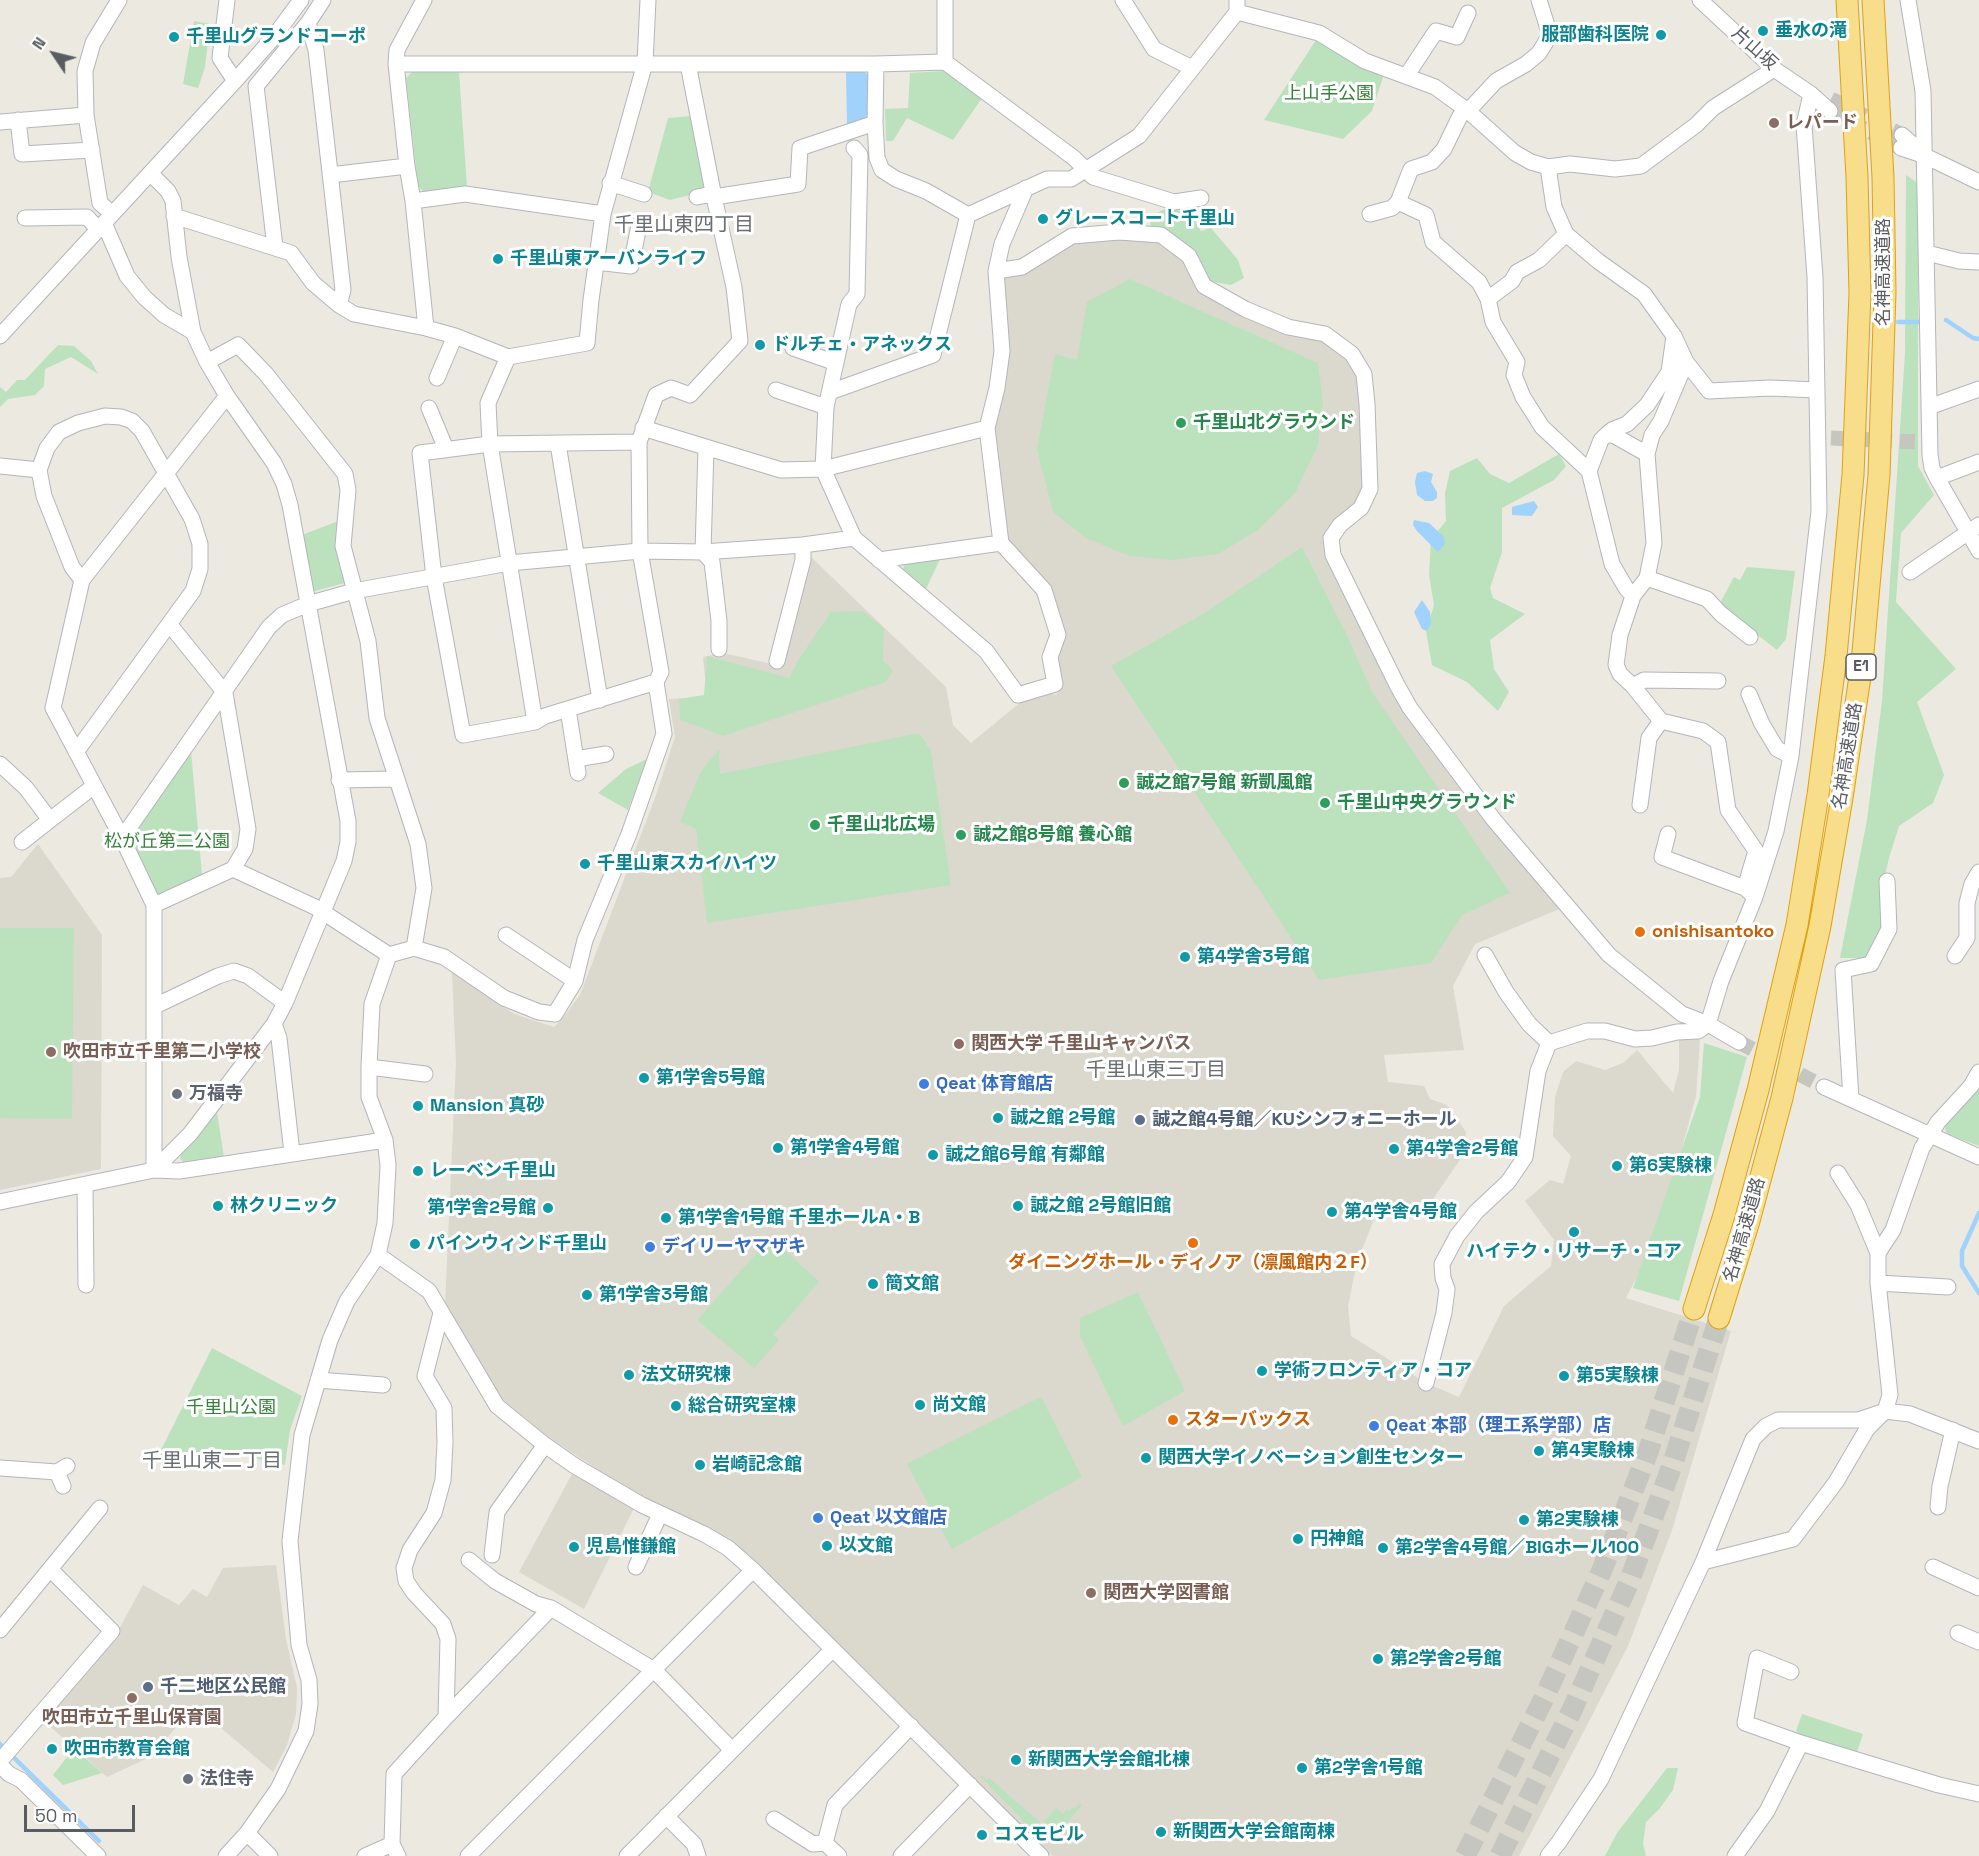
<!DOCTYPE html>
<meta charset="utf-8">
<style>
body{margin:0}
#map{position:relative;width:1979px;height:1856px;overflow:hidden;background:#ebe9e0;font-family:"Space Grotesk",sans-serif}
canvas{display:block}
.north{position:absolute;left:24px;top:24px;width:60px;height:60px;-webkit-text-stroke:4px #fff;paint-order:stroke;rotate:305deg;font-size:16px;font-weight:700;line-height:24px;text-align:center;color:#595c60}
.north::after{content:'';display:block;margin:auto;width:21px;height:27px;background:#595c60;clip-path:polygon(50% 0,100% 100%,50% 72%,0 100%)}
.scale{position:absolute;left:24px;top:1805px;width:111px;height:27px;box-sizing:border-box;border:3px solid #595c60;border-top:0;padding-left:8px;font-size:18px;line-height:21px;white-space:nowrap;color:#595c60;-webkit-text-stroke:4px #fff;paint-order:stroke}
</style>
<div id="map">
<canvas width="1979" height="1856"></canvas>
<div class="north">N</div>
<div class="scale">50 m</div>
</div>
<script>
const ctx = document.querySelector('canvas').getContext('2d');
ctx.lineJoin = 'round';
function fillPath(path, color) {
  ctx.fillStyle = color;
  ctx.fill(path, 'evenodd');
}
function toPath(rows) {
  const path = new Path2D();
  for (const r of rows) {
    path.moveTo(r[0], r[1]);
    for (let i = 2; i < r.length; i += 2) path.lineTo(r[i], r[i + 1]);
  }
  return path;
}
function strokePath(path, color, width, dash) {
  ctx.strokeStyle = color;
  ctx.lineWidth = width;
  ctx.lineCap = dash ? 'butt' : 'round';
  ctx.setLineDash(dash || []);
  ctx.stroke(path);
}
function write(font, color, halo, rows, align = 'center') {
  ctx.font = font + ' "Space Grotesk","Noto Sans JP",sans-serif';
  ctx.lineWidth = 6;
  ctx.setLineDash([]);
  ctx.textBaseline = 'middle';
  ctx.strokeStyle = halo;
  ctx.fillStyle = color;
  for (const [text, x, y, turn = 0] of rows) {
    ctx.save();
    ctx.translate(x, y);
    ctx.rotate((+turn || 0) * Math.PI / 180);
    ctx.textAlign = isNaN(turn) ? turn : align;
    if (halo) ctx.strokeText(text, 0, 0);
    ctx.fillText(text, 0, 0);
    ctx.restore();
  }
}
fillPath(toPath([
 [1120,236,1161,239,1184,260,1201,289,1323,338,1348,357,1357,373,1364,424,1365,485,1359,502,1331,523,1325,539,1391,691,1487,821,1562,908,1475,944,1453,986,1464,1050,1384,1055,1388,1082,1424,1086,1430,1099,1447,1105,1466,1132,1464,1154,1424,1212,1380,1204,1357,1262,1348,1306,1351,1336,1426,1383,1459,1397,1504,1306,1551,1266,1554,1240,1525,1201,1550,1180,1563,1184,1571,1156,1553,1136,1555,1097,1563,1072,1576,1061,1605,1070,1623,1063,1637,1050,1673,1093,1679,1070,1679,1039,1700,1039,1696,1096,1676,1170,1641,1269,1626,1298,1731,1331,1672,1530,1628,1646,1519,1856,1053,1856,1039,1846,731,1542,708,1527,641,1498,550,1438,502,1399,445,1306,456,1063,452,972,514,1014,554,1027,562,1019,580,995,655,798,675,737,669,699,707,697,703,657,723,653,781,666,811,557,946,687,953,725,971,743,1028,696,1049,692,1056,695,1063,686,1055,658,1064,635,1007,541,993,418,1000,279,1074,242],
 [38,844,102,935,101,1169,0,1190,0,878,11,877],
 [572,1474,634,1508,584,1609,519,1572],
 [276,1565,286,1639,297,1688,296,1714,287,1745,273,1772,195,1706,150,1757,107,1777,44,1721,117,1633,143,1585,179,1605,193,1589,207,1597,223,1568]
]), '#dbd8ce');
fillPath(toPath([
 [194,21,210,24,205,67,198,88,183,84],
 [1316,40,1349,59,1384,74,1372,111,1343,139,1264,120],
 [413,71,459,72,467,187,425,193,418,186,406,78],
 [944,71,982,98,953,140,907,118,893,141,886,141,885,109,908,108,910,73],
 [692,116,706,191,670,200,648,192,668,118],
 [1906,175,1918,183,1918,466,1934,495,1901,533,1896,602,1956,669,1917,702,1944,775,1933,803,1899,826,1889,858,1882,888,1882,931,1868,958,1840,958,1867,820,1882,701,1905,353],
 [1187,208,1201,231,1211,228,1238,260,1244,278,1231,285,1209,281,1152,231,1149,217,1165,209],
 [1130,279,1318,363,1323,402,1318,445,1295,493,1258,530,1218,554,1173,560,1129,556,1086,538,1053,512,1037,449,1055,354,1077,360,1087,302],
 [58,345,74,346,91,361,98,374,71,357,45,369,44,386,35,395,8,399,0,407,0,387,6,392,17,380,25,380],
 [1559,454,1566,466,1554,480,1502,508,1502,552,1490,588,1493,598,1525,614,1490,640,1494,669,1509,692,1498,711,1467,682,1432,665,1426,631,1434,605,1429,575,1431,539,1446,521,1445,493,1450,471,1477,458,1490,474,1509,483],
 [341,520,347,580,345,583,315,591,311,589,302,535],
 [1302,547,1348,637,1372,692,1510,893,1462,915,1431,963,1319,980,1111,666,1203,614],
 [941,557,926,589,903,569,905,563],
 [1747,567,1795,571,1786,639,1777,650,1719,605,1734,577,1740,580],
 [863,611,884,629,883,661,893,670,886,682,723,736,680,720,679,699,704,695,707,656,789,678,797,662,831,612],
 [919,733,931,751,951,885,707,923,696,829,680,822,700,773,719,749,720,774],
 [191,751,202,875,161,896,156,894,130,842,131,838],
 [647,759,628,810,598,793,626,769],
 [0,928,74,928,72,1119,0,1118],
 [1704,1043,1747,1057,1679,1301,1633,1288,1700,1097],
 [1979,1082,1979,1146,1947,1134,1944,1125],
 [217,1112,224,1157,185,1163,180,1159,181,1154,196,1140],
 [771,1237,819,1282,773,1335,779,1340,754,1368,697,1320],
 [1138,1292,1185,1391,1123,1426,1080,1336,1080,1318],
 [212,1348,302,1396,290,1430,285,1465,217,1450,168,1471,157,1458],
 [1041,1397,1082,1477,952,1549,907,1464],
 [1802,1714,1863,1734,1856,1755,1804,1738,1796,1731],
 [74,1748,102,1773,63,1785,53,1775],
 [1667,1768,1678,1768,1673,1790,1660,1808,1646,1822,1643,1844,1646,1856,1605,1856,1617,1833],
 [981,1775,987,1780,989,1778,1048,1829,1040,1838,980,1776],
 [1080,1803,1082,1805,1058,1833,1044,1822,1056,1808,1063,1814,1067,1809,1069,1811,1074,1807,1076,1808]
]), '#bce2bd');
fillPath(toPath([
 [863,70,869,76,870,112,864,120,847,125,846,71],
 [1425,471,1433,474,1431,482,1437,492,1437,498,1433,501,1425,501,1417,495,1415,482,1417,473],
 [1534,501,1538,507,1532,516,1512,515,1512,507],
 [1414,520,1429,523,1444,537,1445,544,1438,552,1417,531,1413,525],
 [1422,600,1430,612,1431,623,1427,631,1422,629,1414,612]
]), '#a0d2fb');
strokePath(toPath([
 [1946,320,1973,338,1979,339],
 [1898,322,1921,322],
 [1979,1213,1962,1251,1962,1266,1979,1293],
 [0,1744,99,1841]
]), '#a0d2fb', 4.5);
strokePath(toPath([
 [1831,99,1902,135],
 [1830,111,1901,148],
 [1831,438,1918,442],
 [1739,1042,1824,1087]
]), '#c6c6c0', 15, [15, 8]);
strokePath(toPath([
 [1465,1856,1545,1696,1602,1570,1647,1455,1694,1309],
 [1500,1856,1573,1708,1629,1582,1672,1466,1719,1318]
]), '#c6c6c0', 21, [21, 10]);
const minor = toPath([
 [227,0,220,58,235,81],
 [424,0,397,50,396,64,407,166,413,201,426,328],
 [945,0,945,62],
 [1123,0,1154,49,1192,68],
 [1700,0,1774,69,1811,94,1830,111],
 [1908,0,1923,91,1930,455,1932,468,1937,478,1979,551],
 [1237,12,1319,33,1365,61,1435,87,1468,111,1515,153,1531,162,1548,167,1570,164,1615,169,1641,166,1696,125,1713,108,1774,69],
 [308,23,316,50,333,199,343,290,339,305],
 [396,64,876,64,945,62,1074,158,1093,177,1174,202,1201,198],
 [876,64,875,123,877,158,882,170,896,179,926,191,968,215],
 [1407,75,1436,31,1457,37,1468,13],
 [18,120,22,154,92,150],
 [0,122,86,115],
 [1902,135,1921,152],
 [854,148,860,155,857,294,849,304,826,407,823,469,854,538,986,651,1018,695,1055,684,1050,657,1058,635,1044,590,1001,543,987,428,997,388,1002,351,996,271,1002,244,1026,188],
 [1901,148,1925,156,1979,182],
 [1548,167,1554,207,1566,234,1598,261,1644,294,1674,336,1686,362,1661,421,1652,435,1647,454,1654,543,1647,578,1633,596,1620,635,1616,665,1620,674,1633,686,1661,721,1703,731,1718,742,1728,810,1756,851,1745,888,1755,897],
 [151,174,168,191,173,201,179,257,193,332,207,362,227,396,274,463,284,484,290,505,348,821,348,842,344,861,285,1003,274,1024,190,1134,154,1170],
 [330,175,407,166],
 [610,183,644,194],
 [697,197,707,195,714,197,798,184,800,148,875,123],
 [413,201,465,194,603,214],
 [1398,202,1426,215,1433,242,1479,282,1488,299,1493,322,1517,362,1514,375,1523,397,1542,427,1589,471,1601,440,1607,434,1615,436,1647,454],
 [112,214,100,203,86,115,85,71,93,43,119,0],
 [1370,214,1392,208,1398,202,1411,169,1432,162,1444,149,1460,116,1468,111,1496,81,1526,64,1539,53,1550,35,1539,0],
 [968,215,1047,179,1071,179,1139,136,1237,12,1237,0],
 [174,216,291,253,313,283,339,305,354,314,426,328,455,336,508,357],
 [25,218,87,217,98,229],
 [104,223,127,276,144,297,164,315,193,332],
 [275,247,256,86,308,23,323,0],
 [1927,253,1959,261,1979,262],
 [596,262,631,266,639,225],
 [996,271,1022,267,1072,236,1119,232,1161,235,1189,256,1204,286,1245,309,1288,327,1325,334,1352,354,1364,374,1367,404,1370,489,1361,508,1340,525,1331,538,1333,555,1397,685,1410,708,1494,820,1609,955,1682,1014,1708,1024,1739,1042],
 [1488,299,1512,281,1517,272,1539,260,1566,234],
 [0,336,235,81,273,38,301,0],
 [793,348,836,363],
 [207,362,238,345,266,374,345,474,348,490,343,546,368,641,377,718,418,844,424,888,414,948],
 [1686,362,1709,391,1770,388,1817,390],
 [437,378,455,336],
 [776,390,826,407],
 [830,392,933,355,968,215],
 [1929,407,1979,389],
 [429,408,446,449],
 [643,428,781,470,823,469,987,428],
 [1607,434,1612,430,1627,424,1647,405,1669,372,1674,336],
 [639,442,490,444,420,453,434,577,463,735,535,722,545,716,656,682],
 [558,444,600,700],
 [706,448,703,552,712,562,719,621,719,649],
 [0,466,39,470],
 [1589,471,1612,564,1626,588,1633,596],
 [1937,478,1979,462],
 [879,560,1001,543],
 [1910,572,1979,525],
 [1647,578,1707,599,1721,614,1750,637],
 [170,625,225,693,248,829,245,849,233,869],
 [777,661,803,560,803,545],
 [1633,686,1644,680,1718,681],
 [1749,694,1762,724,1777,749,1791,756],
 [568,709,578,773],
 [535,722,490,444,488,403,508,357,587,343,591,300,603,214,645,63,648,0],
 [76,752,193,591,200,569,200,544,192,519,142,431,132,421,121,417,105,416,78,423,59,432,47,448,39,470,44,496,72,567,82,580],
 [576,759,606,754],
 [0,764,26,788,50,820,94,786],
 [339,780,396,779],
 [1640,805,1649,738,1661,721],
 [1668,834,1662,857,1745,888],
 [122,838,269,627,282,615,308,604,354,591,509,563,640,551,703,552,803,545,854,538],
 [22,842,50,820],
 [154,905,233,869,315,907,389,955],
 [506,935,575,981],
 [1485,955,1506,992,1529,1024,1549,1043],
 [1955,956,1967,938,1967,903,1972,884,1979,872],
 [155,1006,218,976,234,971,248,976,285,1003],
 [274,1024,279,1038,292,1153],
 [369,1067,425,1074],
 [1824,1087,1979,1157],
 [1851,1099,1843,970,1871,964,1889,929,1887,881],
 [154,1170,154,905,122,838,53,708,82,580,227,396],
 [1838,1173,1858,1205,1878,1253],
 [85,1185,86,1285],
 [0,1202,154,1170,179,1171,385,1140],
 [378,1255,429,1291,497,1406,545,1445,575,1466,642,1505,704,1534,728,1548,753,1570,1041,1856],
 [1878,1283,1948,1287],
 [441,1313,425,1376,444,1408,445,1443,443,1480,434,1513,410,1550,404,1568,406,1581,414,1593,443,1624,448,1639,446,1717],
 [318,1380,383,1385],
 [1426,1383,1444,1313,1447,1289,1443,1278,1442,1264,1457,1236,1476,1212,1508,1182,1525,1157,1538,1071,1549,1043,1587,1031,1605,1031,1635,1039,1652,1038,1677,1032,1698,1031,1708,1024,1721,981,1755,897,1776,831,1791,756,1819,511,1815,277,1804,125,1811,94],
 [0,1468,57,1472,67,1466],
 [57,1472,63,1486],
 [1938,1507,1940,1486,1953,1430],
 [492,1555,497,1512,545,1445],
 [469,1560,495,1581,536,1604,551,1608],
 [1703,1562,1793,1539,1836,1482,1867,1429,1885,1411,1890,1395,1878,1283,1878,1253,1893,1230,1922,1148,1938,1122,1971,1086,1979,1072],
 [636,1567,660,1514],
 [1933,1567,1979,1588],
 [0,1630,100,1508],
 [1958,1633,1979,1642],
 [1791,1672,1757,1658,1745,1723,1801,1743,1873,1765,1939,1785,1979,1794],
 [0,1761,112,1631,50,1569],
 [0,1765,9,1774,21,1780,98,1856],
 [666,1816,694,1844,698,1856],
 [774,1819,813,1844,825,1843],
 [247,1833,270,1856],
 [226,1856,247,1833,278,1789,306,1731,310,1704,309,1680,299,1645,290,1541,302,1435,330,1340,347,1301,378,1255,385,1223,388,1165,385,1140,369,1097,369,1067,372,1004,389,955,414,948,444,957,504,998,539,1012,555,1014,575,981,585,940,629,834,664,734,656,682,661,672,640,551,639,442,656,395,671,388,690,395,740,341,734,287,714,197,688,64],
 [365,1856,392,1844],
 [398,1856,392,1844,394,1774,446,1717,551,1608,654,1670,732,1750],
 [468,1856,753,1570],
 [627,1856,832,1650],
 [839,1856,825,1843,835,1805,911,1726],
 [901,1856,970,1785],
 [1548,1856,1559,1842,1601,1779,1703,1562,1753,1439,1766,1426,1778,1420,1858,1420,1885,1411,1910,1414,1979,1441],
 [1735,1856,1767,1811,1801,1743]
]);
const highway = toPath([
 [1694,1309,1724,1215,1758,1090,1797,925,1818,795,1836,656,1853,475,1860,293,1857,177,1847,0],
 [1719,1318,1749,1221,1782,1098,1820,926,1842,798,1862,663,1879,475,1885,292,1883,177,1873,0]
]);
strokePath(minor, '#b3b6ba', 17);
strokePath(highway, '#e1a209', 23);
strokePath(minor, '#fff', 15);
strokePath(highway, '#f8de8a', 21);
for (const [x, y, r, color] of [
 [1763,31,6,"#0f9aa8"],
 [1661,35,6,"#0f9aa8"],
 [174,37,6,"#0f9aa8"],
 [1774,123,6,"#8d6e63"],
 [1043,219,6,"#0f9aa8"],
 [498,259,6,"#0f9aa8"],
 [760,345,6,"#0f9aa8"],
 [1181,423,6,"#2e9e5b"],
 [1124,783,6,"#2e9e5b"],
 [1325,803,6,"#2e9e5b"],
 [815,825,6,"#2e9e5b"],
 [961,835,6,"#2e9e5b"],
 [585,864,6,"#0f9aa8"],
 [1640,932,6,"#e8710a"],
 [1185,957,6,"#0f9aa8"],
 [959,1044,6,"#8d6e63"],
 [51,1052,6,"#8d6e63"],
 [644,1078,6,"#0f9aa8"],
 [924,1084,6,"#3f7fe0"],
 [177,1094,6,"#6b7280"],
 [418,1106,6,"#0f9aa8"],
 [998,1118,6,"#0f9aa8"],
 [1140,1120,6,"#5c6f8a"],
 [778,1148,6,"#0f9aa8"],
 [1394,1149,6,"#0f9aa8"],
 [933,1155,6,"#0f9aa8"],
 [1617,1166,6,"#0f9aa8"],
 [418,1171,6,"#0f9aa8"],
 [218,1206,6,"#0f9aa8"],
 [1018,1206,6,"#0f9aa8"],
 [548,1208,6,"#0f9aa8"],
 [1332,1212,6,"#0f9aa8"],
 [666,1218,6,"#0f9aa8"],
 [1574,1232,6,"#0f9aa8"],
 [1193,1243,6,"#e8710a"],
 [415,1244,6,"#0f9aa8"],
 [650,1247,6,"#3f7fe0"],
 [873,1284,6,"#0f9aa8"],
 [587,1295,6,"#0f9aa8"],
 [1262,1371,6,"#0f9aa8"],
 [629,1375,6,"#0f9aa8"],
 [1564,1376,6,"#0f9aa8"],
 [920,1405,6,"#0f9aa8"],
 [676,1406,6,"#0f9aa8"],
 [1173,1420,6,"#e8710a"],
 [1374,1426,6,"#3f7fe0"],
 [1539,1451,6,"#0f9aa8"],
 [1146,1458,6,"#0f9aa8"],
 [700,1465,6,"#0f9aa8"],
 [818,1518,6,"#3f7fe0"],
 [1524,1520,6,"#0f9aa8"],
 [1298,1539,6,"#0f9aa8"],
 [827,1546,6,"#0f9aa8"],
 [574,1547,6,"#0f9aa8"],
 [1383,1548,6,"#0f9aa8"],
 [1091,1593,6,"#8d6e63"],
 [1378,1659,6,"#0f9aa8"],
 [148,1687,6,"#5c6f8a"],
 [132,1698,6,"#8d6e63"],
 [52,1749,6,"#0f9aa8"],
 [1016,1760,6,"#0f9aa8"],
 [1302,1768,6,"#0f9aa8"],
 [188,1779,6,"#6b7280"],
 [1161,1832,6,"#0f9aa8"],
 [982,1835,6,"#0f9aa8"]
]) {
  const dot = new Path2D();
  dot.arc(x, y, r, 0, 2 * Math.PI);
  ctx.fillStyle = color;
  ctx.fill(dot);
  strokePath(dot, '#fff', 2);
}
for (const [x, y, w] of [
 [1861,667,30]
]) {
  const box = new Path2D();
  box.roundRect(x - w / 2, y - 13, w, 26, 4.5);
  ctx.fillStyle = '#fff';
  ctx.fill(box);
  strokePath(box, '#595c60', 1.5);
}
write('bold 16px', '#595c60', null, [
 ["E1",1861,667]
]);
write('bold 18px', '#0d838f', '#fff', [
 ["垂水の滝",1775,31],
 ["服部歯科医院",1649,35,"right"],
 ["千里山グランドコーポ",186,37],
 ["グレースコート千里山",1055,219],
 ["千里山東アーバンライフ",510,259],
 ["ドルチェ・アネックス",772,345],
 ["千里山東スカイハイツ",597,864],
 ["第4学舎3号館",1197,957],
 ["第1学舎5号館",656,1078],
 ["Mansion 真砂",430,1106],
 ["誠之館 2号館",1010,1118],
 ["第1学舎4号館",790,1148],
 ["第4学舎2号館",1406,1149],
 ["誠之館6号館 有鄰館",945,1155],
 ["第6実験棟",1629,1166],
 ["レーベン千里山",430,1171],
 ["林クリニック",230,1206],
 ["誠之館 2号館旧館",1030,1206],
 ["第1学舎2号館",536,1208,"right"],
 ["第4学舎4号館",1344,1212],
 ["第1学舎1号館 千里ホールA・B",678,1218],
 ["パインウィンド千里山",427,1244],
 ["ハイテク・リサーチ・コア",1574,1252,"center"],
 ["簡文館",885,1284],
 ["第1学舎3号館",599,1295],
 ["学術フロンティア・コア",1274,1371],
 ["法文研究棟",641,1375],
 ["第5実験棟",1576,1376],
 ["尚文館",932,1405],
 ["総合研究室棟",688,1406],
 ["第4実験棟",1551,1451],
 ["関西大学イノベーション創生センター",1158,1458],
 ["岩崎記念館",712,1465],
 ["第2実験棟",1536,1520],
 ["円神館",1310,1539],
 ["以文館",839,1546],
 ["児島惟鎌館",586,1547],
 ["第2学舎4号館／BIGホール100",1395,1548],
 ["第2学舎2号館",1390,1659],
 ["吹田市教育会館",64,1749],
 ["新関西大学会館北棟",1028,1760],
 ["第2学舎1号館",1314,1768],
 ["新関西大学会館南棟",1173,1832],
 ["コスモビル",994,1835]
], 'left');
write('18px', '#595c60', '#fff', [
 ["片山坂",1754,49,42],
 ["名神高速道路",1884,272,-90],
 ["名神高速道路",1848,756,-81],
 ["名神高速道路",1745,1230,-74]
]);
write('18px', '#37813c', '#fff', [
 ["上山手公園",1329,94],
 ["松が丘第二公園",167,842],
 ["千里山公園",231,1408]
]);
write('bold 18px', '#785e54', '#fff', [
 ["レパード",1786,123],
 ["関西大学 千里山キャンパス",971,1044],
 ["吹田市立千里第二小学校",63,1052],
 ["関西大学図書館",1103,1593],
 ["吹田市立千里山保育園",132,1718,"center"]
], 'left');
write('bold 18px', '#27864d', '#fff', [
 ["千里山北グラウンド",1193,423],
 ["誠之館7号館 新凱風館",1136,783],
 ["千里山中央グラウンド",1337,803],
 ["千里山北広場",827,825],
 ["誠之館8号館 養心館",973,835]
], 'left');
write('bold 18px', '#c56008', '#fff', [
 ["onishisantoko",1652,932],
 ["ダイニングホール・ディノア（凛風館内２F）",1193,1263,"center"],
 ["スターバックス",1185,1420]
], 'left');
write('bold 18px', '#366cbe', '#fff', [
 ["Qeat 体育館店",936,1084],
 ["デイリーヤマザキ",662,1247],
 ["Qeat 本部（理工系学部）店",1386,1426],
 ["Qeat 以文館店",830,1518]
], 'left');
write('bold 18px', '#5b616d', '#fff', [
 ["万福寺",189,1094],
 ["法住寺",200,1779]
], 'left');
write('bold 18px', '#4e5e75', '#fff', [
 ["誠之館4号館／KUシンフォニーホール",1152,1120],
 ["千二地区公民館",160,1687]
], 'left');
write('20px', '#6a6e72', '#fff', [
 ["千里山東四丁目",684,226],
 ["千里山東三丁目",1156,1071],
 ["千里山東二丁目",212,1462]
]);
</script>
